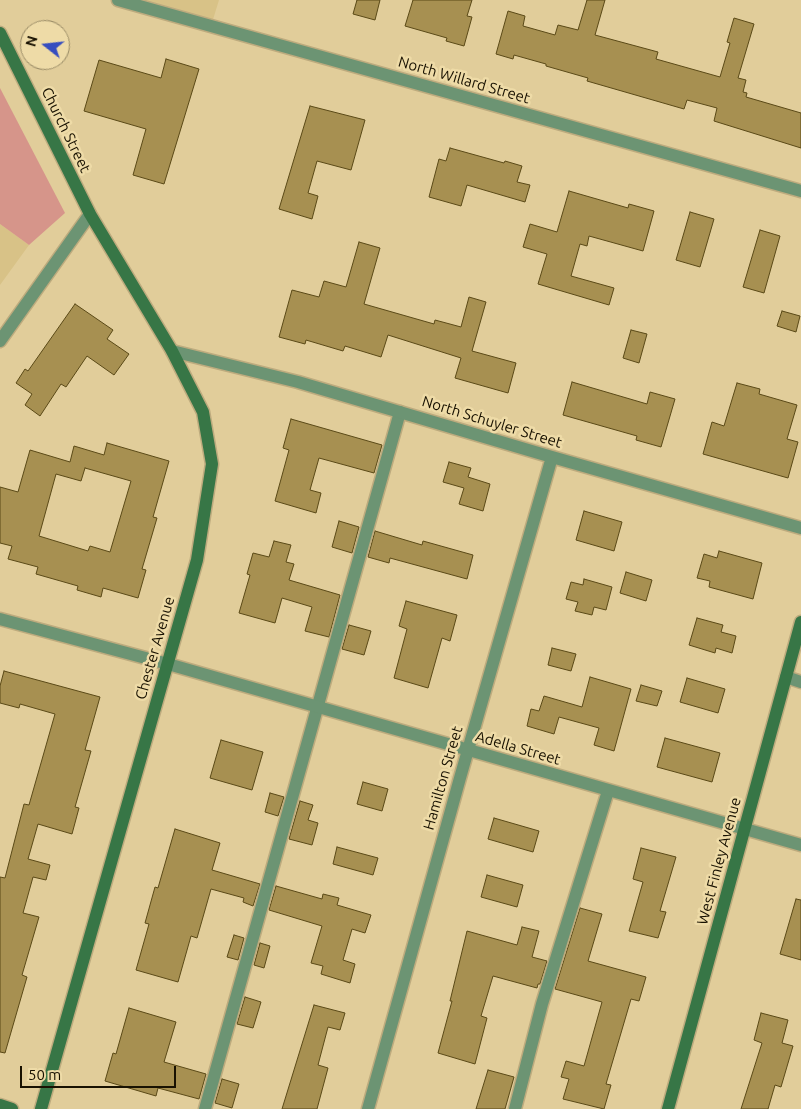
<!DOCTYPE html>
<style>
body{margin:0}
#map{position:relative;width:801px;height:1109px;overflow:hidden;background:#e1cd9a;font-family:Ubuntu,sans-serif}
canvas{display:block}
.north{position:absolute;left:20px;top:20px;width:50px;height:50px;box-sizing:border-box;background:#eedba7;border:1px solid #988a65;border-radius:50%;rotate:286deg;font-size:14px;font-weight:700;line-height:20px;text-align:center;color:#181101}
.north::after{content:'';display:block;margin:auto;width:18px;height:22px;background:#364dbf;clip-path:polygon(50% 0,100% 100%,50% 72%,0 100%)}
.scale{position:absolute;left:20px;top:1066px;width:156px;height:22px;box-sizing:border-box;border:2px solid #181101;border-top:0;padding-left:6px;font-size:15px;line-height:18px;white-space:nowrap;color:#181101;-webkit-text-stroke:4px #eedba7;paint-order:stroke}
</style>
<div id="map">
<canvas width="801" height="1109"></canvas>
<div class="north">N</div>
<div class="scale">50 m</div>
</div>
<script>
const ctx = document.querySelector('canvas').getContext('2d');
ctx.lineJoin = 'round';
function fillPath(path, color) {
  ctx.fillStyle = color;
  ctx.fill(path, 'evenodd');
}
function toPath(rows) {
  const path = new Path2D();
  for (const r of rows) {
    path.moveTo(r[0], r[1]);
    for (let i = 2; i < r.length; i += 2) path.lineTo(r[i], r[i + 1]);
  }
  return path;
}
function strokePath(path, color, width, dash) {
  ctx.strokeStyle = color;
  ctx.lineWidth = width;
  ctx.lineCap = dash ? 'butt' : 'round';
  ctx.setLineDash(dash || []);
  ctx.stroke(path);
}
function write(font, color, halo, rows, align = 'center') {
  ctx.font = font + ' Ubuntu,sans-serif';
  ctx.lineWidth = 5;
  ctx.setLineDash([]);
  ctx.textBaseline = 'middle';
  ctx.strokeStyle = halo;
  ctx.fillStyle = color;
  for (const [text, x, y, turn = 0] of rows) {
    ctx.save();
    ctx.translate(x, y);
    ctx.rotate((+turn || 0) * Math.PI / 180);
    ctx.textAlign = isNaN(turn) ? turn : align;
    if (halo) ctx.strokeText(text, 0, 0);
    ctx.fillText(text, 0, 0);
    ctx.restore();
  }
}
fillPath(toPath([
 [118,0,219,0,211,26],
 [0,224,29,245,0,285]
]), '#d8c287');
fillPath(toPath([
 [0,88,65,213,29,245,0,224]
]), '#d6958a');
const building = toPath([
 [357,0,380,0,375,20,353,14,357,0],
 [413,0,472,0,467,16,472,17,464,46,446,41,447,38,405,26,413,0],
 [587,0,605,0,595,35,658,52,656,59,720,77,730,43,727,42,734,18,754,24,738,78,746,80,743,92,747,93,746,97,801,113,801,148,714,121,717,108,687,100,684,109,587,81,588,78,546,66,546,64,514,55,513,59,496,54,508,11,525,16,523,26,555,35,558,25,578,30,587,0],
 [166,59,199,69,164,184,133,175,146,129,84,111,99,60,161,78,166,59],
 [310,106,365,120,351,170,317,161,308,193,318,196,312,219,279,209,310,106],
 [450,148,504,163,505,161,522,166,517,182,530,185,525,202,467,185,461,206,429,197,439,159,446,161,450,148],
 [569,191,628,208,629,204,654,211,643,251,589,236,587,246,580,244,571,276,614,288,609,305,538,284,547,254,523,247,530,224,557,232,569,191],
 [690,212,714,219,700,267,676,260,690,212],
 [760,230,780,236,764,293,743,287,760,230],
 [359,242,380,248,364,304,434,324,435,320,461,327,469,297,486,302,472,351,516,363,508,393,455,378,461,358,388,335,381,357,345,346,343,351,306,340,305,344,279,337,292,290,319,297,324,281,346,287,359,242],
 [75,304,113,330,107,339,129,354,114,375,87,356,66,387,61,384,40,416,25,405,32,394,16,383,25,369,28,371,75,304],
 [782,311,800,316,796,332,777,326,782,311],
 [631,330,647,334,639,363,623,358,631,330],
 [572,382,647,404,650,392,675,399,661,447,636,440,637,436,563,415,572,382],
 [737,383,760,389,759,394,797,405,787,439,798,442,788,478,703,454,712,422,724,426,737,383],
 [291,419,382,445,374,473,319,458,310,490,321,493,316,513,275,501,289,450,283,448,291,419],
 [107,443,169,461,153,517,157,518,142,569,146,570,138,598,103,588,101,597,77,590,78,586,36,574,38,567,8,559,12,546,0,543,0,487,18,492,30,450,70,462,74,446,104,455,107,443],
 [85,468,131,481,110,552,90,546,88,551,39,536,56,474,81,481,85,468],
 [449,462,471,468,468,477,490,484,483,511,459,504,464,488,443,482,449,462],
 [584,511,622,522,614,551,576,540,584,511],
 [339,521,359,527,352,553,332,547,339,521],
 [375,531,422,545,423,541,473,555,467,579,390,558,389,563,368,557,375,531],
 [274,541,291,545,286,562,294,564,289,580,340,595,329,637,305,631,312,607,282,598,275,623,239,613,250,575,247,574,253,553,269,557,274,541],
 [719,551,762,563,753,599,709,587,710,581,697,578,704,554,717,558,719,551],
 [626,572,652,580,646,601,620,593,626,572],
 [584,579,612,587,606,610,594,607,592,615,575,611,578,602,566,599,571,582,583,585,584,579],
 [406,601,457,615,450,641,442,638,428,688,394,678,407,629,399,626,406,601],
 [697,618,723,625,721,632,736,636,732,653,716,648,715,653,689,645,697,618],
 [349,625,371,631,364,655,342,649,349,625],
 [552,648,576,654,571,671,548,665,552,648],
 [4,671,100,697,85,750,91,751,75,807,79,808,72,834,38,824,28,859,50,865,46,880,33,877,23,913,39,917,22,975,27,977,5,1053,0,1052,0,877,5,878,24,804,29,805,55,714,20,704,19,708,0,703,0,686,4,671],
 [590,677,631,689,614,751,594,745,599,728,559,717,554,734,527,726,531,709,539,711,544,696,582,707,590,677],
 [687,678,725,689,718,713,680,702,687,678],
 [641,685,662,691,657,706,636,701,641,685],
 [665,738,720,753,712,782,657,767,665,738],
 [221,740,263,752,252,790,210,778,221,740],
 [363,782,388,789,382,811,357,804,363,782],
 [270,793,284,797,278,816,265,812,270,793],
 [300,801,313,805,308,820,318,823,312,845,289,839,300,801],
 [494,818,539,831,533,852,488,839,494,818],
 [175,829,220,843,212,870,260,884,253,906,243,902,244,898,211,889,197,938,191,936,178,982,136,970,149,924,145,923,155,887,158,888,175,829],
 [337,847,378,858,373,875,333,864,337,847],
 [641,848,676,857,660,911,666,912,658,938,629,931,643,882,633,879,641,848],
 [487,875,523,885,517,907,481,897,487,875],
 [276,886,322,899,323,894,339,898,337,905,371,915,365,933,352,929,343,960,355,964,350,983,321,974,323,966,311,963,322,926,269,910,276,886],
 [796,899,801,900,801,960,780,954,796,899],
 [580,908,602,914,588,961,646,977,639,1001,631,999,606,1084,611,1085,604,1109,563,1099,569,1079,561,1077,566,1061,584,1066,602,1002,555,989,580,908],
 [522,927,539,931,532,957,547,961,540,984,538,984,537,988,493,976,481,1016,487,1018,475,1064,438,1053,452,1001,450,1001,467,931,517,945,522,927],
 [234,935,244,938,238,960,227,957,234,935],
 [260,943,270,946,264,968,254,965,260,943],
 [245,997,261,1002,253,1028,237,1024,245,997],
 [314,1005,345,1013,340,1030,328,1027,318,1065,328,1068,317,1109,282,1109,314,1005],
 [129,1008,176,1022,164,1062,206,1074,199,1099,158,1088,156,1096,105,1081,113,1053,116,1054,129,1008],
 [761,1013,788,1020,782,1043,793,1046,781,1087,775,1085,768,1109,741,1109,762,1043,754,1040,761,1013],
 [488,1070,514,1077,505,1109,476,1109,488,1070],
 [222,1079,239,1084,232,1108,215,1103,222,1079]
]);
fillPath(building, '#a79051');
strokePath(building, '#5a4917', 1);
const lane = toPath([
 [786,677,801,682],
 [205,1109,400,412],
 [515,1109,542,1004,608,791]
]);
const street = toPath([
 [118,0,801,191],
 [0,341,90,214],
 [172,351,298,382,552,457,801,528],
 [0,619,168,664,801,845],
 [368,1109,460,778,552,457]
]);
const secondary = toPath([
 [0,33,90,214,172,351,203,412,212,464,197,560,41,1109],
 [0,1105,12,1109],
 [668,1109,801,622]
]);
strokePath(lane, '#bdab7e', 15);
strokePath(street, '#bdab7e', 15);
strokePath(secondary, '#bdab7e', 15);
strokePath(lane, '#6c9473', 12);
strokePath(street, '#6c9473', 12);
strokePath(secondary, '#377646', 12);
write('15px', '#181101', '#eedba7', [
 ["North Willard Street",464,80,16],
 ["Church Street",66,130,64],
 ["North Schuyler Street",492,422,17],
 ["Chester Avenue",155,648,-74],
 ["Adella Street",518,748,16],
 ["Hamilton Street",443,778,-74],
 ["West Finley Avenue",719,861,-75]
]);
</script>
